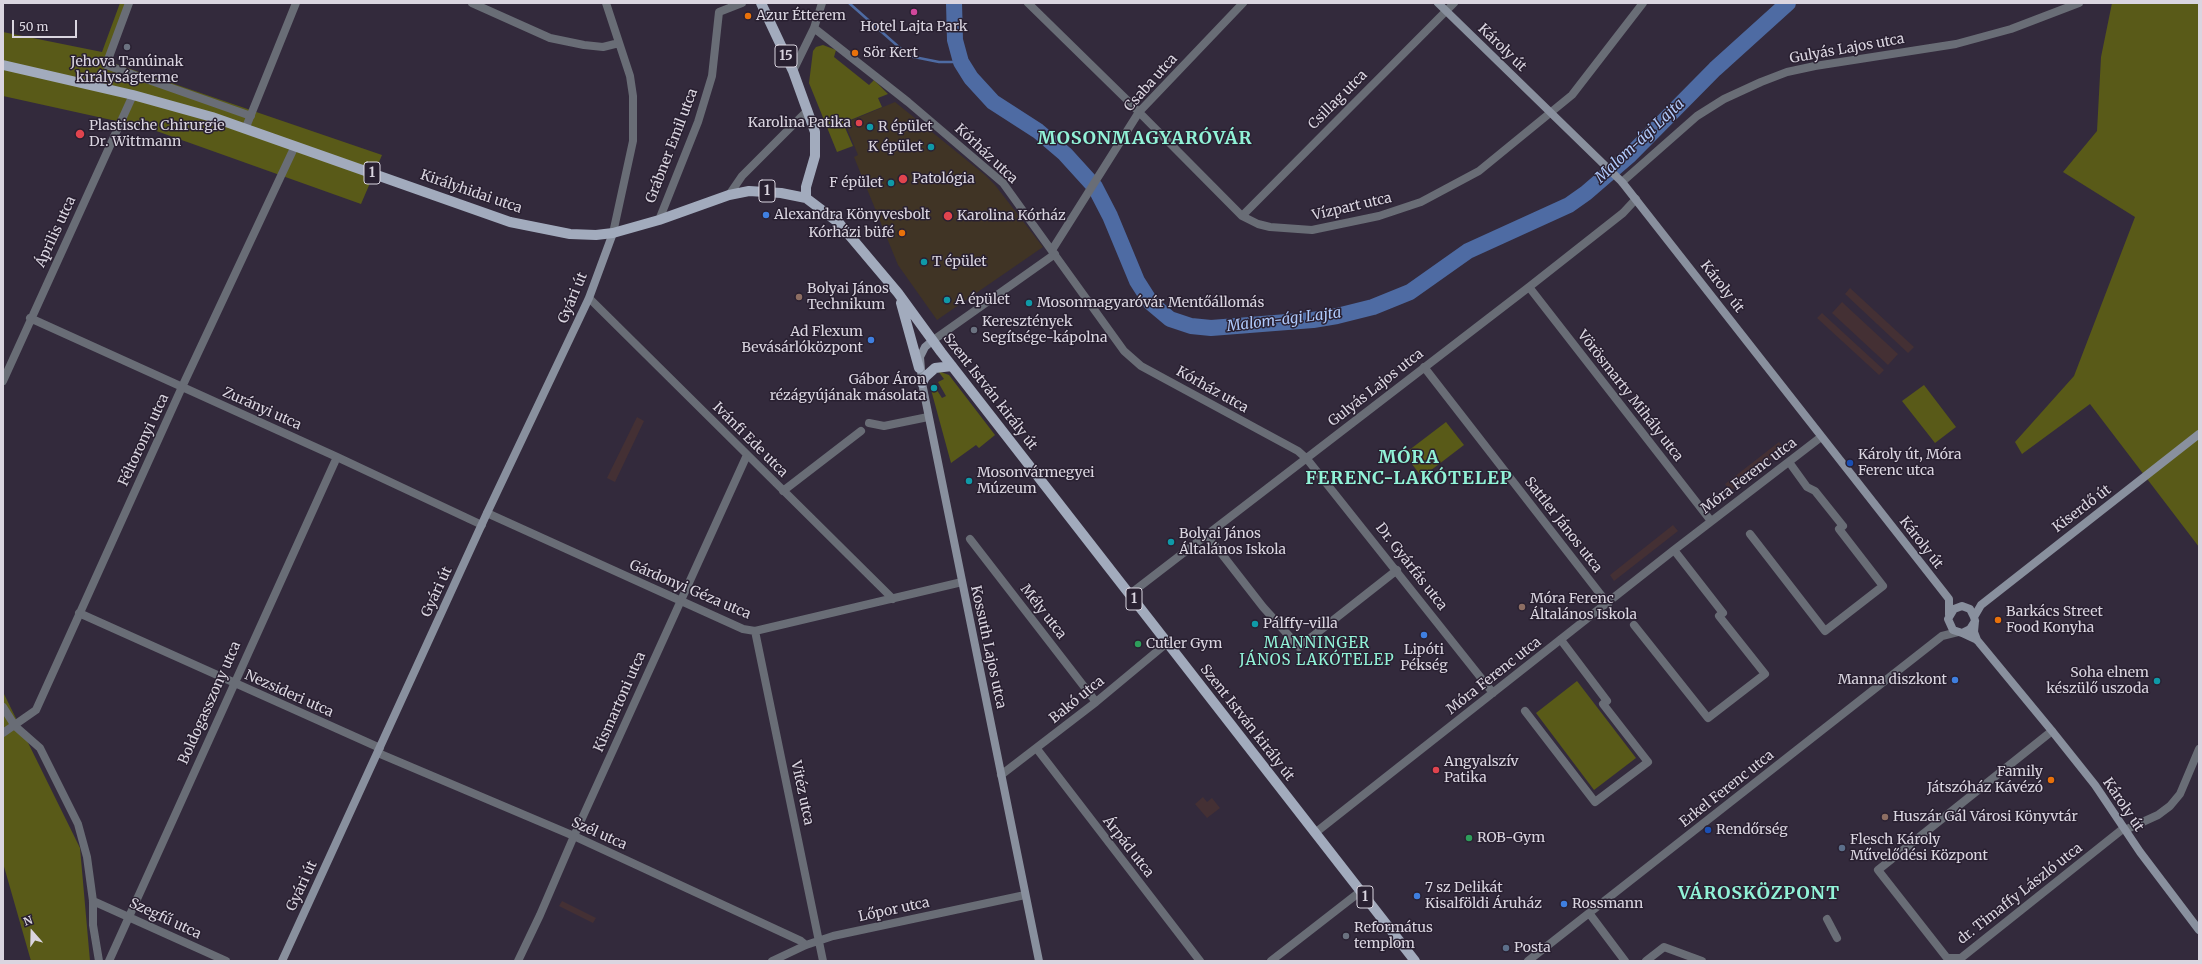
<!DOCTYPE html>
<meta charset="utf-8">
<style>
body{margin:0}
#map{position:relative;width:2202px;height:964px;overflow:hidden;background:#332a3c;font-family:Merriweather,serif}
canvas{display:block}
.frame{position:absolute;inset:0;border:4px solid #dad5e0;pointer-events:none}
.north{position:absolute;left:12px;top:912px;width:40px;height:40px;-webkit-text-stroke:3px #292031;paint-order:stroke;rotate:340deg;font-size:11px;font-weight:700;line-height:16px;text-align:center;color:#dad5e0}
.north::after{content:'';display:block;margin:auto;width:14px;height:18px;background:#dad5e0;clip-path:polygon(50% 0,100% 100%,50% 72%,0 100%)}
.scale{position:absolute;left:12px;top:20px;width:65px;height:18px;box-sizing:border-box;border:2px solid #dad5e0;border-top:0;padding-left:5px;font-size:12px;line-height:14px;white-space:nowrap;color:#dad5e0;-webkit-text-stroke:3px #292031;paint-order:stroke}
</style>
<div id="map">
<canvas width="2202" height="964"></canvas>
<div class="frame"></div>
<div class="north">N</div>
<div class="scale">50 m</div>
</div>
<script>
const ctx = document.querySelector('canvas').getContext('2d');
ctx.lineJoin = 'round';
function fillPath(path, color) {
  ctx.fillStyle = color;
  ctx.fill(path, 'evenodd');
}
function toPath(rows) {
  const path = new Path2D();
  for (const r of rows) {
    path.moveTo(r[0], r[1]);
    for (let i = 2; i < r.length; i += 2) path.lineTo(r[i], r[i + 1]);
  }
  return path;
}
function strokePath(path, color, width, dash) {
  ctx.strokeStyle = color;
  ctx.lineWidth = width;
  ctx.lineCap = dash ? 'butt' : 'round';
  ctx.setLineDash(dash || []);
  ctx.stroke(path);
}
function write(font, color, halo, rows, align = 'center') {
  ctx.font = font + ' Merriweather,serif';
  ctx.lineWidth = 3;
  ctx.setLineDash([]);
  ctx.textBaseline = 'middle';
  ctx.strokeStyle = halo;
  ctx.fillStyle = color;
  for (const [text, x, y, turn = 0] of rows) {
    ctx.save();
    ctx.translate(x, y);
    ctx.rotate((+turn || 0) * Math.PI / 180);
    ctx.textAlign = isNaN(turn) ? turn : align;
    if (halo) ctx.strokeText(text, 0, 0);
    ctx.fillText(text, 0, 0);
    ctx.restore();
  }
}
fillPath(toPath([
 [1850,288,1914,347,1908,353,1845,294],
 [1842,302,1898,354,1888,365,1832,313],
 [1822,313,1884,370,1879,375,1817,318],
 [637,417,644,421,615,482,607,478],
 [1779,442,1784,449,1730,491,1725,484],
 [1673,525,1678,531,1614,581,1610,575],
 [1203,797,1207,802,1212,798,1220,808,1207,818,1195,804],
 [562,901,596,918,593,923,559,906]
]), '#443034');
fillPath(toPath([
 [895,102,985,175,995,185,1043,247,937,320,898,265,854,157,858,155,845,123]
]), '#403425');
fillPath(toPath([
 [120,3,132,3,110,62,382,155,361,204,148,128,3,96,3,32,102,52],
 [2112,3,2199,3,2199,547,2090,404,2022,454,2015,442,2074,376,2135,217,2063,172,2097,131,2101,57],
 [823,45,836,50,834,57,869,85,874,80,888,94,878,98,882,107,843,123,853,146,837,152,809,83,813,51,816,47],
 [938,371,949,375,995,435,979,448,976,445,951,463,930,386,933,384,942,398,946,396,938,382,944,379],
 [1924,385,1956,427,1935,443,1902,401],
 [1446,422,1464,445,1422,477,1404,454],
 [1577,681,1636,758,1594,790,1536,713],
 [3,692,80,848,90,961,31,961,3,863]
]), '#595a18');
strokePath(toPath([
 [849,3,909,56,939,62,961,62]
]), '#4e6ba3', 2.5);
strokePath(toPath([
 [954,3,955,40,961,62,971,78,993,102,1038,131,1065,154,1095,187,1110,216,1137,281,1151,303,1170,319,1191,326,1211,328,1313,320,1337,316,1373,307,1410,292,1468,251,1569,205,1586,193,1630,155,1715,69,1788,3]
]), '#4e6ba3', 16);
strokePath(toPath([
 [129,3,106,65,251,116],
 [472,3,550,38,584,45,603,47,619,43],
 [606,3,630,76,633,96,633,141,613,233],
 [1028,3,1124,97,1242,216,1258,224,1270,227,1312,230,1379,216,1421,202,1479,171,1572,95,1643,3],
 [814,28,908,102,1003,183,1124,351,1141,366,1298,451,1307,459,1493,693],
 [793,71,814,28,822,3],
 [246,127,296,3],
 [1622,182,1697,116,1724,99,1761,82,1787,72,1815,66,1956,44,2011,29,2079,3],
 [729,195,742,176,808,110],
 [1242,216,1454,3],
 [659,220,698,122,712,76,719,12,742,3],
 [1052,250,1139,112,1243,3],
 [1529,287,1711,521],
 [589,298,893,599],
 [30,318,337,457,482,525],
 [932,341,1055,254],
 [1424,367,1608,604],
 [3,381,133,95],
 [869,423,884,426,928,417],
 [783,491,861,431],
 [487,513,743,629,755,631,962,582],
 [1750,534,1825,631,1883,586,1839,529,1843,526,1815,491,1807,487,1789,462],
 [1207,535,1263,607,1299,647,1397,570],
 [970,539,1096,702],
 [1130,594,1529,287,1623,213,1636,199],
 [79,613,380,748],
 [1634,625,1708,718,1765,674,1719,616,1723,613,1674,550],
 [755,631,823,961],
 [3,707,15,726,40,748,78,824,87,857,93,901,93,925,99,961],
 [1525,711,1595,802,1648,762,1603,704,1607,701,1561,640],
 [2052,731,1878,870,1947,958,1961,958,2124,828],
 [3,733,36,710,182,387,295,146],
 [1037,749,1200,961],
 [378,753,574,836,801,941,806,945],
 [1001,775,1096,702,1167,643],
 [2125,830,2158,815,2170,806,2180,794,2199,749],
 [1315,833,1674,550,1821,437],
 [93,901,226,961],
 [1589,913,1625,961],
 [1827,919,1837,938],
 [109,961,337,457],
 [518,961,540,915,574,836,747,455],
 [772,961,806,945,833,936,1025,895],
 [1271,961,1361,891],
 [1528,961,1942,636,1958,632],
 [1646,961,1664,947,1702,961]
]), '#696d76', 8);
strokePath(toPath([
 [1438,3,1622,182,1949,599,1949,615],
 [932,341,925,347,920,357,922,383,1039,961],
 [1974,617,1981,605,2199,434],
 [1975,621,1970,629,1962,633,1953,630,1948,619,1954,609,1962,606,1970,609,1974,617,1975,621,1974,632,1977,640],
 [1962,633,1977,640,2052,731,2095,785,2140,852,2199,930],
 [282,961,487,513,589,298,613,233]
]), '#89909e', 8);
strokePath(toPath([
 [761,3,793,71,815,132,815,156,806,187,806,198],
 [3,65,133,95,212,117,510,222,570,234,596,235,613,233,659,220,729,195,749,191,781,193,806,198,839,223,898,293,941,352,1415,961],
 [901,303,919,368],
 [922,383,925,377,935,368,952,366]
]), '#a2abbd', 10);
for (const [x, y, r, color] of [
 [914,12,4,"#d1479c"],
 [748,16,4,"#e8710a"],
 [127,47,4,"#6b7280"],
 [855,53,4,"#e8710a"],
 [859,123,4,"#e0444e"],
 [870,127,4,"#0f9aa8"],
 [80,134,5,"#e0444e"],
 [931,147,4,"#0f9aa8"],
 [903,179,5,"#e0444e"],
 [891,183,4,"#0f9aa8"],
 [766,215,4,"#3f7fe0"],
 [948,216,5,"#e0444e"],
 [902,233,4,"#e8710a"],
 [924,262,4,"#0f9aa8"],
 [799,297,4,"#8d6e63"],
 [947,300,4,"#0f9aa8"],
 [1029,303,4,"#0f9aa8"],
 [974,330,4,"#6b7280"],
 [871,340,4,"#3f7fe0"],
 [934,388,4,"#0f9aa8"],
 [1850,463,4,"#1a4fb4"],
 [969,481,4,"#0f9aa8"],
 [1171,542,4,"#0f9aa8"],
 [1522,607,4,"#8d6e63"],
 [1998,620,4,"#e8710a"],
 [1255,624,4,"#0f9aa8"],
 [1424,635,4,"#3f7fe0"],
 [1138,644,4,"#2e9e5b"],
 [1955,680,4,"#3f7fe0"],
 [2157,681,4,"#0f9aa8"],
 [1436,770,4,"#e0444e"],
 [2051,780,4,"#e8710a"],
 [1885,817,4,"#8d6e63"],
 [1708,830,4,"#1a4fb4"],
 [1469,838,4,"#2e9e5b"],
 [1842,848,4,"#5c6f8a"],
 [1417,896,4,"#3f7fe0"],
 [1564,904,4,"#3f7fe0"],
 [1346,936,4,"#6b7280"],
 [1506,948,4,"#5c6f8a"]
]) {
  const dot = new Path2D();
  dot.arc(x, y, r, 0, 2 * Math.PI);
  ctx.fillStyle = color;
  ctx.fill(dot);
  strokePath(dot, '#292031', 1.5);
}
for (const [x, y, w] of [
 [786,56,22],
 [372,173,16],
 [767,191,16],
 [1134,599,16],
 [1365,897,16]
]) {
  const box = new Path2D();
  box.roundRect(x - w / 2, y - 11, w, 22, 3);
  ctx.fillStyle = '#292031';
  ctx.fill(box);
  strokePath(box, '#dad5e0', 1);
}
write('bold 13px', '#dad5e0', null, [
 ["15",786,56],
 ["1",372,173],
 ["1",767,191],
 ["1",1134,599],
 ["1",1365,897]
]);
write('14px', '#dad5e0', '#292031', [
 ["Azur Étterem",756,16],
 ["Hotel Lajta Park",914,27,"center"],
 ["Sör Kert",863,53],
 ["Jehova Tanúinak",127,62,"center"],
 ["királyságterme",127,78,"center"],
 ["Karolina Patika",851,123,"right"],
 ["Plastische Chirurgie",89,126],
 ["Dr. Wittmann",89,142],
 ["R épület",878,127],
 ["K épület",923,147,"right"],
 ["Patológia",912,179],
 ["F épület",883,183,"right"],
 ["Alexandra Könyvesbolt",774,215],
 ["Karolina Kórház",957,216],
 ["Kórházi büfé",894,233,"right"],
 ["T épület",932,262],
 ["Bolyai János",807,289],
 ["Technikum",807,305],
 ["A épület",955,300],
 ["Mosonmagyaróvár Mentőállomás",1037,303],
 ["Keresztények",982,322],
 ["Segítsége-kápolna",982,338],
 ["Ad Flexum",863,332,"right"],
 ["Bevásárlóközpont",863,348,"right"],
 ["Gábor Áron",926,380,"right"],
 ["rézágyújának másolata",926,396,"right"],
 ["Károly út, Móra",1858,455],
 ["Ferenc utca",1858,471],
 ["Mosonvármegyei",977,473],
 ["Múzeum",977,489],
 ["Bolyai János",1179,534],
 ["Általános Iskola",1179,550],
 ["Móra Ferenc",1530,599],
 ["Általános Iskola",1530,615],
 ["Barkács Street",2006,612],
 ["Food Konyha",2006,628],
 ["Pálffy-villa",1263,624],
 ["Cutler Gym",1146,644],
 ["Lipóti",1424,650,"center"],
 ["Pékség",1424,666,"center"],
 ["Soha elnem",2149,673,"right"],
 ["készülő uszoda",2149,689,"right"],
 ["Manna diszkont",1947,680,"right"],
 ["Angyalszív",1444,762],
 ["Patika",1444,778],
 ["Family",2043,772,"right"],
 ["Játszóház Kávézó",2043,788,"right"],
 ["Huszár Gál Városi Könyvtár",1893,817],
 ["Rendőrség",1716,830],
 ["ROB-Gym",1477,838],
 ["Flesch Károly",1850,840],
 ["Művelődési Központ",1850,856],
 ["7 sz Delikát",1425,888],
 ["Kisalföldi Áruház",1425,904],
 ["Rossmann",1572,904],
 ["Református",1354,928],
 ["templom",1354,944],
 ["Posta",1514,948]
], 'left');
write('14px', '#dad5e0', '#292031', [
 ["Károly út",1502,48,44],
 ["Gulyás Lajos utca",1847,49,-10],
 ["Csaba utca",1151,83,-48],
 ["Csillag utca",1338,100,-45],
 ["Grábner Emil utca",672,146,-69],
 ["Kórház utca",986,154,43],
 ["Királyhidai utca",471,192,19],
 ["Vízpart utca",1352,207,-13],
 ["Április utca",56,232,-65],
 ["Károly út",1722,287,52],
 ["Gyári út",573,298,-67],
 ["Gulyás Lajos utca",1376,388,-38],
 ["Kórház utca",1212,390,29],
 ["Szent István király út",990,392,52],
 ["Vörösmarty Mihály utca",1630,396,52],
 ["Zurányi utca",262,409,24],
 ["Féltoronyi utca",144,440,-65],
 ["Ivánfi Ede utca",750,440,45],
 ["Móra Ferenc utca",1749,476,-37],
 ["Kiserdő út",2082,509,-37],
 ["Sattler János utca",1563,525,52],
 ["Károly út",1921,543,52],
 ["Dr. Gyárfás utca",1411,567,52],
 ["Gárdonyi Géza utca",690,590,23],
 ["Gyári út",437,592,-65],
 ["Mély utca",1043,612,52],
 ["Kossuth Lajos utca",988,647,78],
 ["Móra Ferenc utca",1494,676,-38],
 ["Nezsideri utca",289,694,24],
 ["Bakó utca",1077,700,-39],
 ["Kismartoni utca",620,702,-66],
 ["Boldogasszony utca",210,703,-66],
 ["Szent István király út",1247,723,52],
 ["Erkel Ferenc utca",1727,789,-38],
 ["Vitéz utca",802,793,78],
 ["Károly út",2123,805,56],
 ["Szél utca",599,834,24],
 ["Árpád utca",1128,847,52],
 ["Gyári út",302,886,-65],
 ["dr. Timaffy László utca",2020,894,-38],
 ["Lőpor utca",894,910,-12],
 ["Szegfű utca",165,919,25]
]);
write('italic 15px', '#afc9fb', '#292031', [
 ["Malom-ági Lajta",1640,141,-43],
 ["Malom-ági Lajta",1284,320,-7]
]);
ctx.letterSpacing = '1px';
write('15px', '#91f2d7', '#292031', [
 ["MANNINGER",1317,644],
 ["JÁNOS LAKÓTELEP",1317,661]
]);
ctx.letterSpacing = '0px';
ctx.letterSpacing = '1px';
write('bold 18px', '#91f2d7', '#292031', [
 ["MOSONMAGYARÓVÁR",1145,139],
 ["MÓRA",1409,458],
 ["FERENC-LAKÓTELEP",1409,479],
 ["VÁROSKÖZPONT",1759,894]
]);
ctx.letterSpacing = '0px';
</script>
